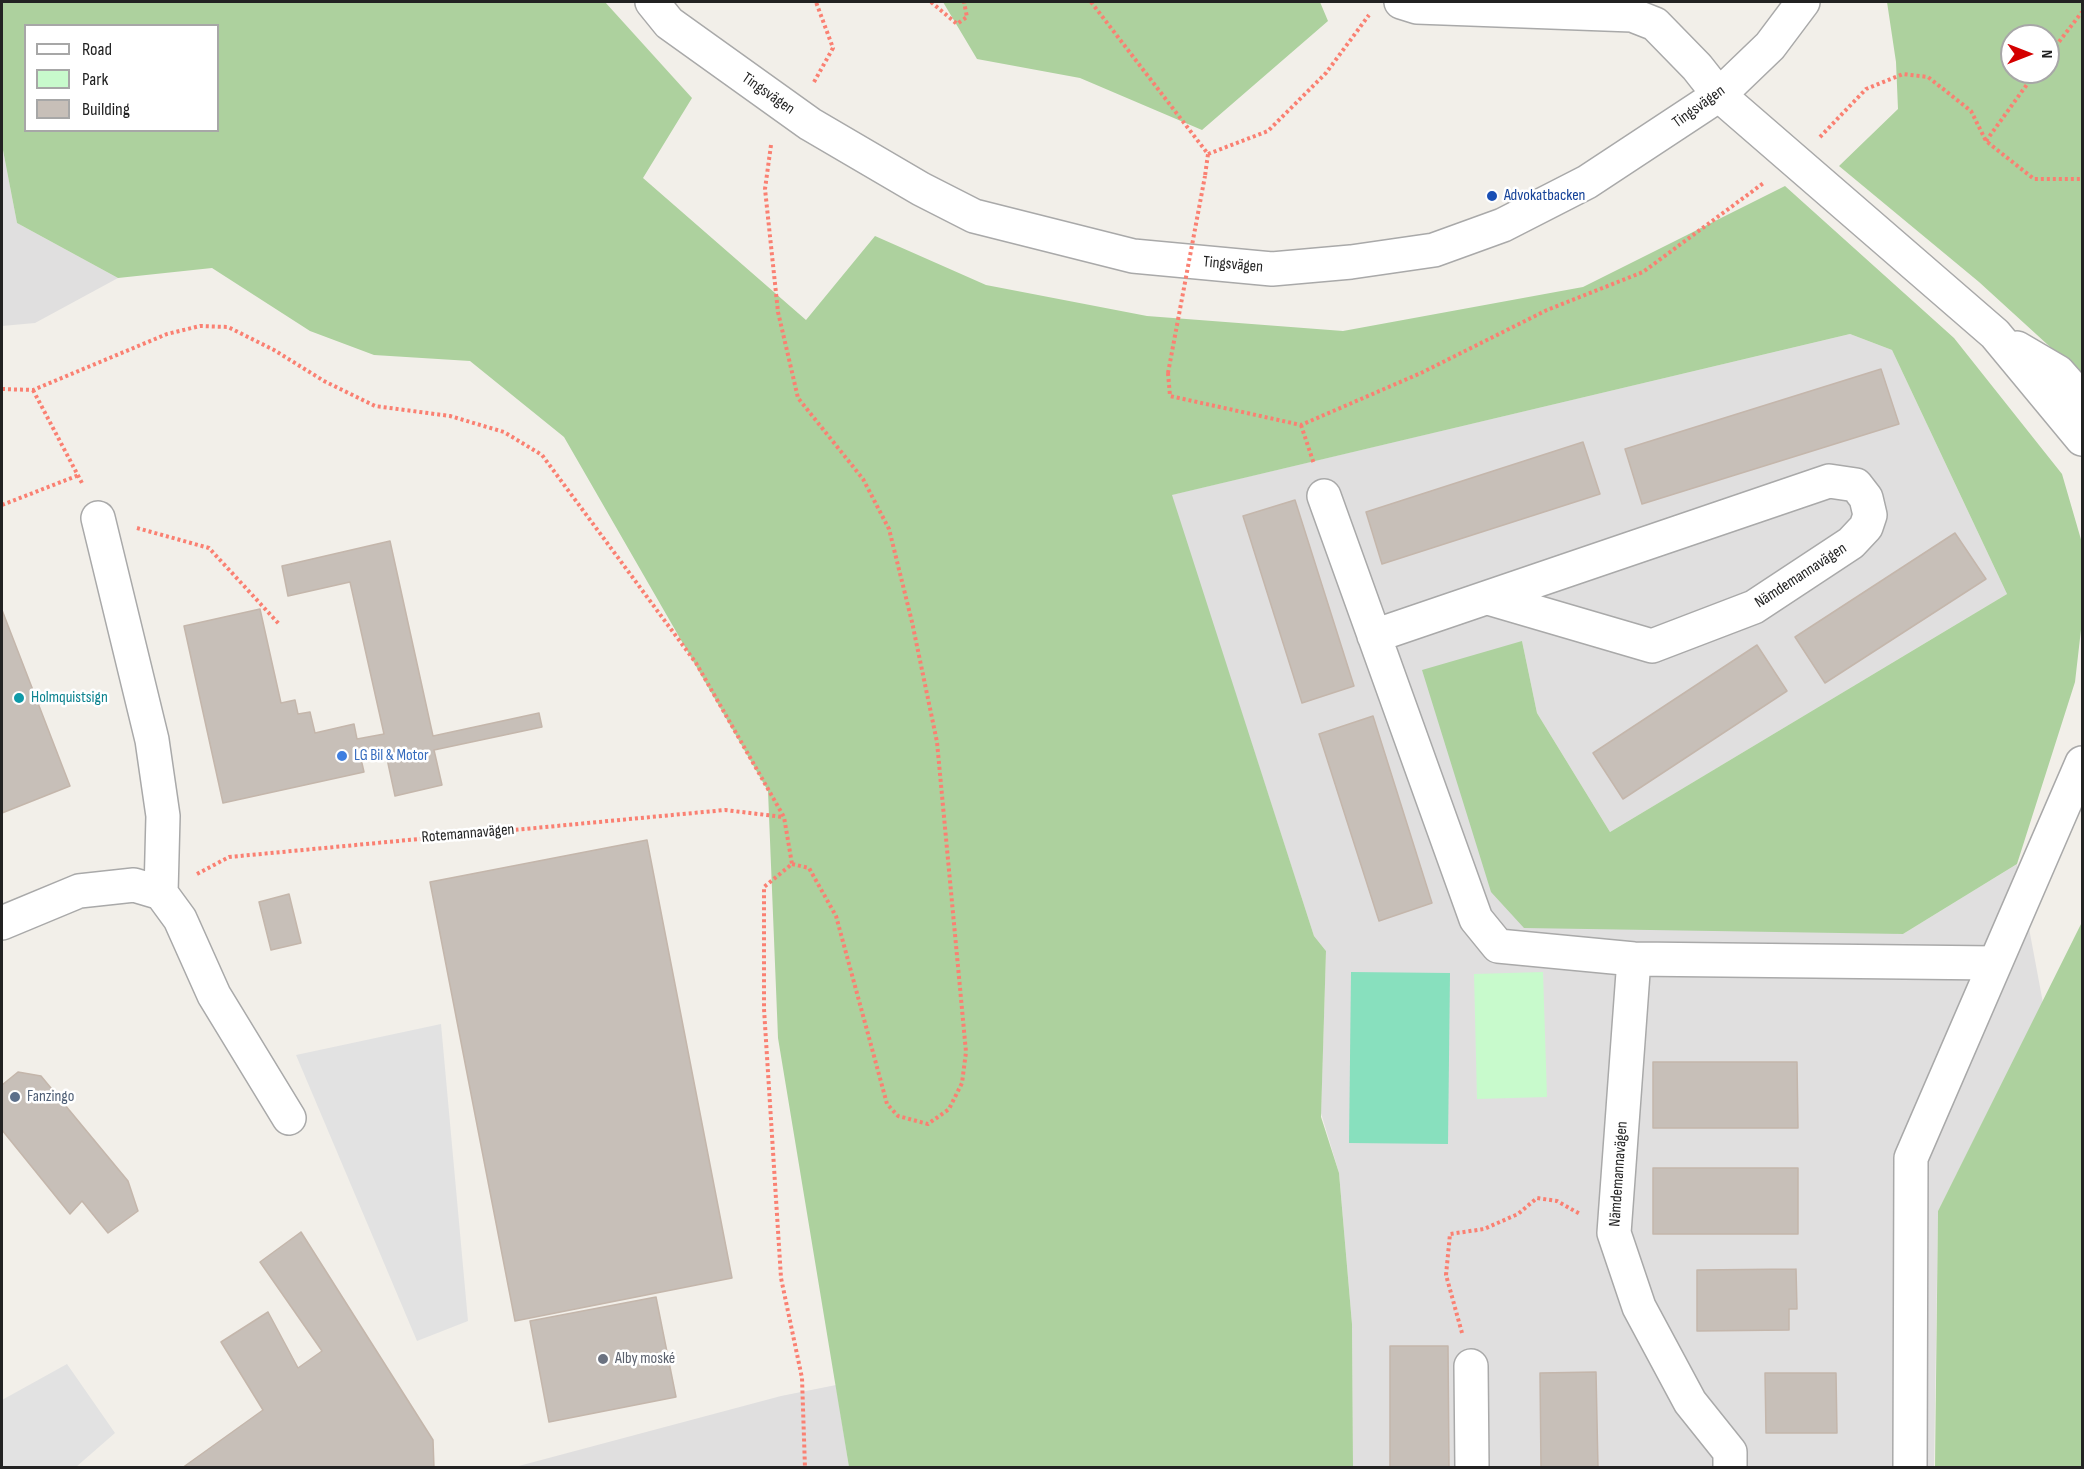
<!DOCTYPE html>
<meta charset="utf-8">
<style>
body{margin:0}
#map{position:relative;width:2084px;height:1469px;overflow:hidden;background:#f2efe9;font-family:"Sofia Sans Condensed",sans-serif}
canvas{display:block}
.frame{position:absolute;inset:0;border:3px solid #222;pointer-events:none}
.legend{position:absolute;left:24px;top:24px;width:195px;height:108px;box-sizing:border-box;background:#fff;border:2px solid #a7a7a7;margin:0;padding:8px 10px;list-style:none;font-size:18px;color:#222}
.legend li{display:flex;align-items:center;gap:12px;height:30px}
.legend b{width:30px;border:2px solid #a7a7a7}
.north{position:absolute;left:2000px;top:24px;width:60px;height:60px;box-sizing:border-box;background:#fff;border:2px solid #a7a7a7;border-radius:50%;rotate:90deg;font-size:16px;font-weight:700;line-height:24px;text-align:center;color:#222}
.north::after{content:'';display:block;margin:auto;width:21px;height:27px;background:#d40000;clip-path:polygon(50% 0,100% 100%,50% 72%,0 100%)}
</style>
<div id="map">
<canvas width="2084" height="1469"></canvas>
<div class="frame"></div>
<ul class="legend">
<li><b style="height:8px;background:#fff"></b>Road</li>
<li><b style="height:16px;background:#c8facc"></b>Park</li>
<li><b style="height:16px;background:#c7bfb8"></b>Building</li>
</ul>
<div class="north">N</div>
</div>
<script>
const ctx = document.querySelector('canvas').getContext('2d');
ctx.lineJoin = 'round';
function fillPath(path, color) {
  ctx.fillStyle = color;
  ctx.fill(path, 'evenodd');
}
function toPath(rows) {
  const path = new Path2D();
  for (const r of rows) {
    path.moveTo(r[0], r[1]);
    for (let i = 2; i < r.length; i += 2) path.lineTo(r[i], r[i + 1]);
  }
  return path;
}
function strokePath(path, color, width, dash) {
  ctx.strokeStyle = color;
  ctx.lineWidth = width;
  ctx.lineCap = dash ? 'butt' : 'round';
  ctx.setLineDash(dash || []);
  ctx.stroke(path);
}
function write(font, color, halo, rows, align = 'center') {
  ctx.font = font + ' "Sofia Sans Condensed",sans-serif';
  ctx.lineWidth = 5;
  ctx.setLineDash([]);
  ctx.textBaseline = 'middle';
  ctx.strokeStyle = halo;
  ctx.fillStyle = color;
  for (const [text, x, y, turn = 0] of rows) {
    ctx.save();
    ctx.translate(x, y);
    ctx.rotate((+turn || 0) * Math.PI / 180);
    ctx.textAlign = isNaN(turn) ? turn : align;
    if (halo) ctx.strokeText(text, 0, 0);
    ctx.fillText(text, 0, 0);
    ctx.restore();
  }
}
fillPath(toPath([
 [2,145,17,223,118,278,35,323,2,326],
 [1850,334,1892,350,2007,594,1610,832,1537,713,1522,641,1491,892,1903,934,2017,864,2043,1003,1938,1211,1934,1467,1353,1467,1352,1324,1339,1173,1321,1113,1326,951,1314,936,1171,495],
 [836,1385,849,1467,515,1467,781,1396]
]), '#e0dfdf');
fillPath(toPath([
 [2,2,605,2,692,98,643,178,806,320,875,236,986,285,1147,316,1343,331,1583,287,1785,186,1954,338,2062,474,2082,543,2082,621,2075,682,2017,864,1903,934,1524,928,1491,892,1422,670,1522,641,1537,713,1610,832,2007,594,1892,350,1850,334,1172,495,1314,936,1326,951,1321,1117,1339,1173,1352,1324,1353,1467,849,1467,778,1038,768,791,564,437,470,361,374,355,310,331,212,268,118,278,17,223,2,145],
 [26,26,218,26,218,130,26,130],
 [943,2,1320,2,1328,21,1202,130,1080,78,977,59],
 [1887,2,2082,2,2082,376,1979,282,1839,166,1898,109,1896,62],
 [2012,36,2048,36,2048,72,2012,72],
 [2082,922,2082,1467,1935,1467,1938,1211]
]), '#add19e');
fillPath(toPath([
 [1543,972,1547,1097,1477,1099,1474,974]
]), '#c8facc');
fillPath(toPath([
 [1351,972,1450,973,1448,1144,1349,1143]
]), '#88e0be');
fillPath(toPath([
 [441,1024,468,1321,417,1341,296,1055],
 [67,1364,115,1433,76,1467,2,1467,2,1400]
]), '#e2e2e2');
const building = toPath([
 [1881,369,1899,424,1642,504,1625,449,1881,369],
 [1583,442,1600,494,1382,564,1366,512,1583,442],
 [1295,500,1354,686,1302,703,1243,516,1295,500],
 [1955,533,1986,579,1825,683,1795,637,1955,533],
 [390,541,433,736,539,713,542,727,434,750,442,785,395,796,386,754,361,759,364,772,223,803,184,626,260,609,281,703,295,700,298,714,310,712,315,733,354,724,357,739,384,734,350,582,288,596,282,566,390,541],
 [2,610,70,786,2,813,2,610],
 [1757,645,1787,691,1623,799,1593,753,1757,645],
 [1373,716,1432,903,1379,921,1319,734,1373,716],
 [647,840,732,1278,515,1321,430,882,647,840],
 [289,894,301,943,271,950,259,902,289,894],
 [1653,1062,1797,1062,1798,1128,1653,1128,1653,1062],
 [18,1072,41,1076,128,1181,138,1211,108,1233,82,1201,70,1214,2,1130,2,1085,18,1072],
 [1653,1168,1798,1168,1798,1234,1653,1234,1653,1168],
 [301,1232,433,1440,434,1468,182,1468,263,1410,221,1342,268,1312,298,1368,322,1351,260,1262,301,1232],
 [1796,1269,1797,1309,1789,1309,1789,1330,1697,1331,1697,1270,1796,1269],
 [656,1297,676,1397,549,1422,530,1321,656,1297],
 [1390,1346,1448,1346,1449,1468,1390,1468,1390,1346],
 [1596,1372,1598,1468,1541,1468,1540,1373,1596,1372],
 [1765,1373,1836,1373,1837,1433,1766,1433,1765,1373]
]);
fillPath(building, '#c7bfb8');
strokePath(building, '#c4b6ab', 1.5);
const minor = toPath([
 [652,2,669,23,810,124,921,189,974,216,1133,256,1272,269,1351,262,1434,250,1503,225,1587,182,1719,95,1770,46,1803,2],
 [1401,2,1417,7,1632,15,1655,24,1697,67,1719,95,1995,334,2082,439],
 [2017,348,2058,372,2082,399],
 [1324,496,1476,919,1498,946,1634,959,1995,963],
 [98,518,152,740,163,816,161,893,180,919,214,995,289,1118],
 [1374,636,1829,481,1856,485,1866,498,1870,515,1866,527,1851,543,1754,607,1652,646,1488,598],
 [2,923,79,891,134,885,161,893],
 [1634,959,1614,1233,1639,1307,1690,1402,1730,1452,1730,1468],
 [1471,1366,1472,1468],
 [1910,1468,1911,1158,2082,763]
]);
strokePath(minor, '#a9a9a9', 36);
strokePath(toPath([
 [931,2,957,24,967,17,964,2],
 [1091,2,1208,154,1205,176],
 [2048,56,2082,12],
 [814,82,833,48,816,2],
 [1820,137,1866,89,1903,74,1928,77,1971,111,1986,141,2034,179,2082,179],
 [1986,141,2036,72],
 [771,145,765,189,778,312,798,398,863,479,889,529,912,622,937,742,966,1052,962,1083,949,1109,928,1124,898,1116,887,1104,836,916,809,868,792,864],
 [1208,154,1268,131,1326,73,1369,15],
 [1168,373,1170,396,1301,425,1421,373,1547,310,1643,272,1765,182],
 [2,389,33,390,167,334,200,326,228,327,274,350,324,381,375,406,450,416,504,432,542,455,696,663,784,817,792,864,764,887,764,1009,781,1278,802,1378,805,1468],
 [33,390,83,485],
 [1301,425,1314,464],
 [2,505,79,475],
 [137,528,209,548,279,624],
 [197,874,229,857,725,810,783,817],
 [1462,1333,1446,1275,1450,1234,1484,1229,1518,1214,1537,1198,1557,1201,1580,1214]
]), '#fa8072', 4, [3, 3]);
strokePath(minor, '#fff', 33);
strokePath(toPath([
 [1168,373,1205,176]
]), '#fa8072', 4, [3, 3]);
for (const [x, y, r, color] of [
 [1492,196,6,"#1a4fb4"],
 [19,698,6,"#0f9aa8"],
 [342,756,6,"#3f7fe0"],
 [15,1097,6,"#5c6f8a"],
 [603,1359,6,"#6b7280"]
]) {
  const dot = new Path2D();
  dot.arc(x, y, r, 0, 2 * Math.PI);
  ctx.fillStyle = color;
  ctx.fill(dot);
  strokePath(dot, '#fff', 2);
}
write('16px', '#222', '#fff', [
 ["Tingsvägen",768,94,35],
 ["Tingsvägen",1699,107,-36],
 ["Tingsvägen",1233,265,5],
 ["Nämdemannavägen",1801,576,-33],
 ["Rotemannavägen",468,834,-5],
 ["Nämdemannavägen",1619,1174,-86]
]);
write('16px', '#164399', '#fff', [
 ["Advokatbacken",1504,196]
], 'left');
write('16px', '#0d838f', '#fff', [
 ["Holmquistsign",31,698]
], 'left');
write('16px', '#366cbe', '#fff', [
 ["LG Bil & Motor",354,756]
], 'left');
write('16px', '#4e5e75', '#fff', [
 ["Fanzingo",27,1097]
], 'left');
write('16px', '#5b616d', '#fff', [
 ["Alby moské",615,1359]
], 'left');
</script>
